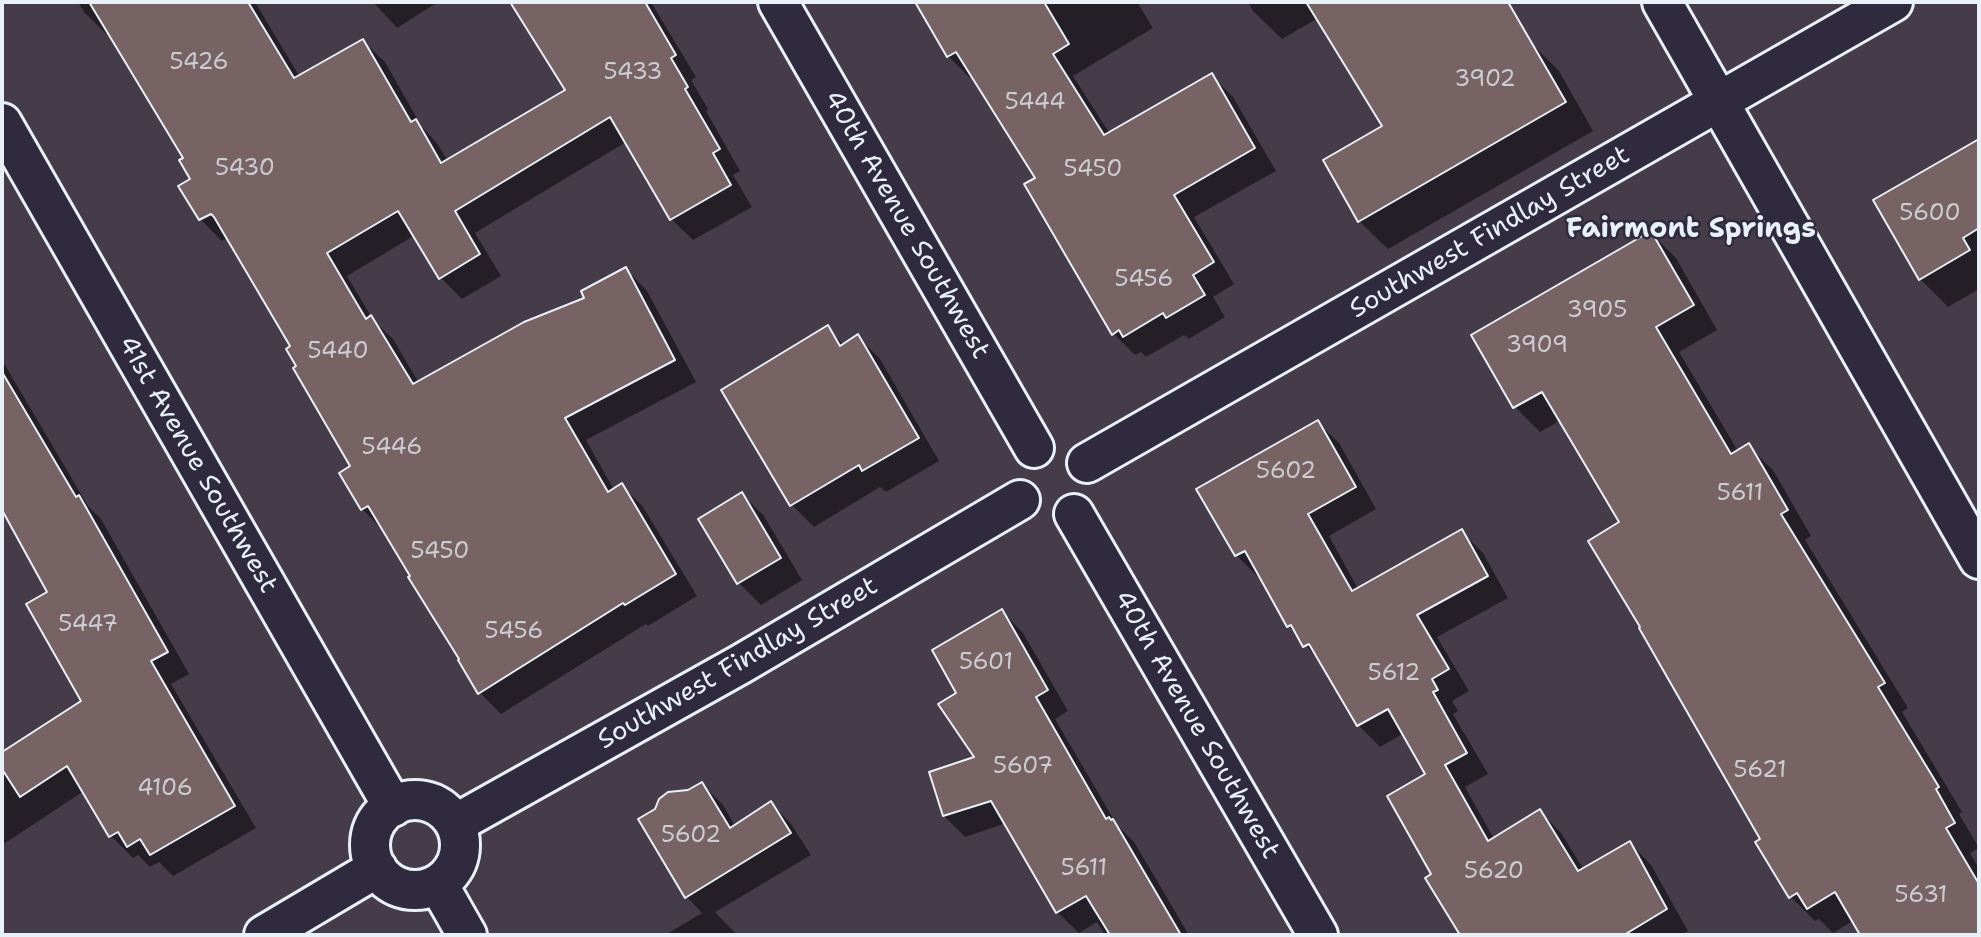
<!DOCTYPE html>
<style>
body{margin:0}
#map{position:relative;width:1981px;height:937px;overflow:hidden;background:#453b49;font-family:"Shantell Sans",sans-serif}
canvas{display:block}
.frame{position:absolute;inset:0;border:4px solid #e8f1f8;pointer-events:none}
</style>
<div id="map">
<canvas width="1981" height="937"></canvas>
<div class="frame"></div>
</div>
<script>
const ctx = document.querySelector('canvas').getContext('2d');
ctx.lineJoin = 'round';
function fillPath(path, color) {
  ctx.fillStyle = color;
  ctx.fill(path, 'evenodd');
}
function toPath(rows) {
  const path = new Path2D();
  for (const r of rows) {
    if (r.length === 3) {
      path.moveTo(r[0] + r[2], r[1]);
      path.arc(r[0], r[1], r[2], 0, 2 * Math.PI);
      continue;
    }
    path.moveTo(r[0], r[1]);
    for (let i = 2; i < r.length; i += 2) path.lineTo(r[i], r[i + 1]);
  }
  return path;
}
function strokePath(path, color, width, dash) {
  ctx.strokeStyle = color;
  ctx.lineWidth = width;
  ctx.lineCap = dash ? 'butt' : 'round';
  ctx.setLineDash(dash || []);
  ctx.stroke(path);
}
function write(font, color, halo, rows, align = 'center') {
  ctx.font = font + ' "Shantell Sans",sans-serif';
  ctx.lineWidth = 5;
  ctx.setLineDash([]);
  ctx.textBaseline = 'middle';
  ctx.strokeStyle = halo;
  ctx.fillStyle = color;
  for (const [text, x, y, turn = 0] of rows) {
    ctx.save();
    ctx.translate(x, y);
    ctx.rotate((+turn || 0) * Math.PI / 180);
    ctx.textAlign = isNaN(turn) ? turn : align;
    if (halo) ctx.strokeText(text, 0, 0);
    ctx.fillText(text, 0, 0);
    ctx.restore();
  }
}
fillPath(toPath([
 [78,2,255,2,300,77,363,41,385,62,422,127,437,143,448,161,567,91,512,2,651,2,696,77,691,80,708,109,706,111,740,171,733,175,752,207,693,240,671,219,626,142,475,233,501,276,462,299,440,277,415,235,347,276,374,321,393,339,419,383,587,299,626,269,647,291,696,382,586,440,614,490,622,485,643,507,697,596,648,626,646,624,501,714,479,692,384,531,362,509,342,473,352,467,299,367,293,347,228,237,222,241,200,219,185,158,109,32,106,34,84,12],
 [373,2,438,2,397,28],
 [917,2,1137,2,1153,28,1073,76,1110,134,1211,75,1233,97,1276,171,1194,217,1234,284,1213,297,1225,317,1189,339,1184,335,1146,357,1141,352,1135,355,1114,334,1038,178,973,76,970,78,948,56],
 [1248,2,1498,2,1525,46,1531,43,1559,71,1593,131,1388,249,1359,221,1384,127,1318,18,1282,39,1253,11],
 [1979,141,1979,289,1948,307,1920,279,1875,201],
 [1651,233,1676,258,1717,330,1679,352,1738,451,1748,446,1773,470,1811,536,1805,540,1908,708,1902,712,1962,812,1959,814,1979,848,1970,853,1979,869,1979,935,1862,935,1854,920,1833,933,1819,919,1815,921,1790,896,1762,840,1621,523,1561,420,1540,432,1515,407,1473,335],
 [827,328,844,345,858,337,880,359,939,461,886,492,880,487,814,527,792,505],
 [2,360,88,506,101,519,189,674,171,684,256,828,173,876,159,862,150,867,138,855,133,858,111,836,84,791,2,845,2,754,83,701,49,593,4,511,2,512],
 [1317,422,1339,443,1376,509,1329,536,1358,589,1461,531,1483,553,1508,598,1437,637,1469,691,1452,701,1458,711,1453,714,1488,774,1465,787,1494,839,1540,811,1561,833,1584,870,1630,843,1651,865,1688,931,1680,935,1462,935,1428,879,1434,875,1427,775,1404,733,1380,747,1358,725,1322,664,1289,626,1260,575,1258,577,1236,555],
 [742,494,764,516,802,580,761,605,739,583,700,519],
 [1002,611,1023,633,1068,711,1055,719,1117,825,1134,842,1189,935,1105,935,1097,922,1079,933,1057,912,1006,823,965,837,944,816,977,758,958,694],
 [702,784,723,805,735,826,771,803,791,824,811,855,715,912,737,935,665,935,702,913,686,896,689,792]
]), '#0007');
const building = toPath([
 [89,2,248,2,294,78,363,39,411,122,416,119,441,163,565,90,510,2,645,2,676,55,671,58,688,87,685,89,720,149,713,153,731,185,670,220,610,117,455,211,480,254,439,279,398,211,327,253,366,319,371,315,413,384,524,322,584,298,581,291,626,267,675,360,565,418,608,492,622,483,676,574,625,605,623,603,478,694,458,660,459,659,408,577,410,576,368,506,361,510,339,473,350,466,293,368,296,366,286,349,290,346,214,217,211,214,199,220,178,186,190,179,179,160,183,158,89,2],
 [915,2,1044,2,1069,44,1053,54,1104,135,1212,73,1255,148,1174,195,1214,262,1193,275,1205,295,1166,318,1163,313,1123,337,1119,330,1112,335,1024,184,1035,178,956,52,947,57,915,2],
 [1306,2,1508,2,1566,102,1358,222,1323,160,1382,126,1306,2],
 [1979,139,1979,228,1963,238,1970,250,1919,280,1873,200,1979,139],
 [1651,231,1694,305,1656,327,1731,454,1749,443,1788,510,1781,514,1885,683,1878,687,1939,787,1936,789,1955,823,1946,828,1979,884,1979,935,1860,935,1835,892,1807,909,1797,893,1789,898,1755,842,1760,839,1639,628,1640,627,1588,541,1619,522,1542,392,1513,408,1471,335,1651,231],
 [828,325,840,346,858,334,919,438,862,471,859,465,790,506,721,390,828,325],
 [2,372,76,497,79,495,168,652,151,661,235,806,150,855,140,839,127,847,118,832,109,837,67,766,20,797,2,769,2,752,81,701,26,604,47,592,2,510,2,372],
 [1318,420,1356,487,1308,514,1352,591,1462,529,1488,576,1417,615,1449,669,1432,679,1438,690,1433,692,1467,753,1445,765,1488,841,1540,809,1578,871,1630,841,1667,909,1624,935,1460,935,1425,878,1431,874,1387,796,1425,774,1388,709,1357,726,1309,644,1303,647,1291,625,1287,627,1245,551,1235,556,1196,489,1318,420],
 [742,492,781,558,737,584,698,519,742,492],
 [1002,609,1048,690,1036,697,1106,819,1109,817,1111,820,1113,819,1181,935,1110,935,1086,896,1056,913,991,801,943,816,929,772,974,757,938,704,956,693,932,650,1002,609],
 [702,782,730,828,771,801,791,833,685,898,638,819,655,809,659,799,668,792,688,790,702,782]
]);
fillPath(building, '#776264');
strokePath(building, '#e8f1f8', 2);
const street = toPath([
 [778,2,1034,448],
 [2,123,393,807],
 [1087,463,1893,2],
 [1074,514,1318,935],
 [415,845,45],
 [455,824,741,664,1020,500],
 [438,884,467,935],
 [264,935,377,868]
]);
const primary = toPath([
 [1662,2,1979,559]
]);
strokePath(street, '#e8f1f8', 44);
strokePath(primary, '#e8f1f8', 44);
strokePath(street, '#2f2a3d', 38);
strokePath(primary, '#2f2a3d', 38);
write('23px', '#cccdd3', null, [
 ["5426",199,63],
 ["5433",633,73],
 ["3902",1485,80],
 ["5444",1035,103],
 ["5430",245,169],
 ["5450",1093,170],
 ["5600",1930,214],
 ["5456",1144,280],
 ["3905",1597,311],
 ["3909",1537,346],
 ["5440",338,352],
 ["5446",392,448],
 ["5602",1286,472],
 ["5611",1740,494],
 ["5450",440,552],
 ["5447",88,625],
 ["5456",514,632],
 ["5601",986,663],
 ["5612",1394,674],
 ["5607",1023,767],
 ["5621",1760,771],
 ["4106",165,789],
 ["5602",691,836],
 ["5611",1084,869],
 ["5620",1494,872],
 ["5631",1921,896]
]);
write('26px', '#e8f1f8', '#2f2a3d', [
 ["40th Avenue Southwest",906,225,60],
 ["Southwest Findlay Street",1490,233,-30],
 ["41st Avenue Southwest",197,465,60],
 ["Southwest Findlay Street",738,664,-30],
 ["40th Avenue Southwest",1196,725,60]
]);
write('bold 28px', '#e8f1f8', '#2f2a3d', [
 ["Fairmont Springs",1691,230]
]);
</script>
